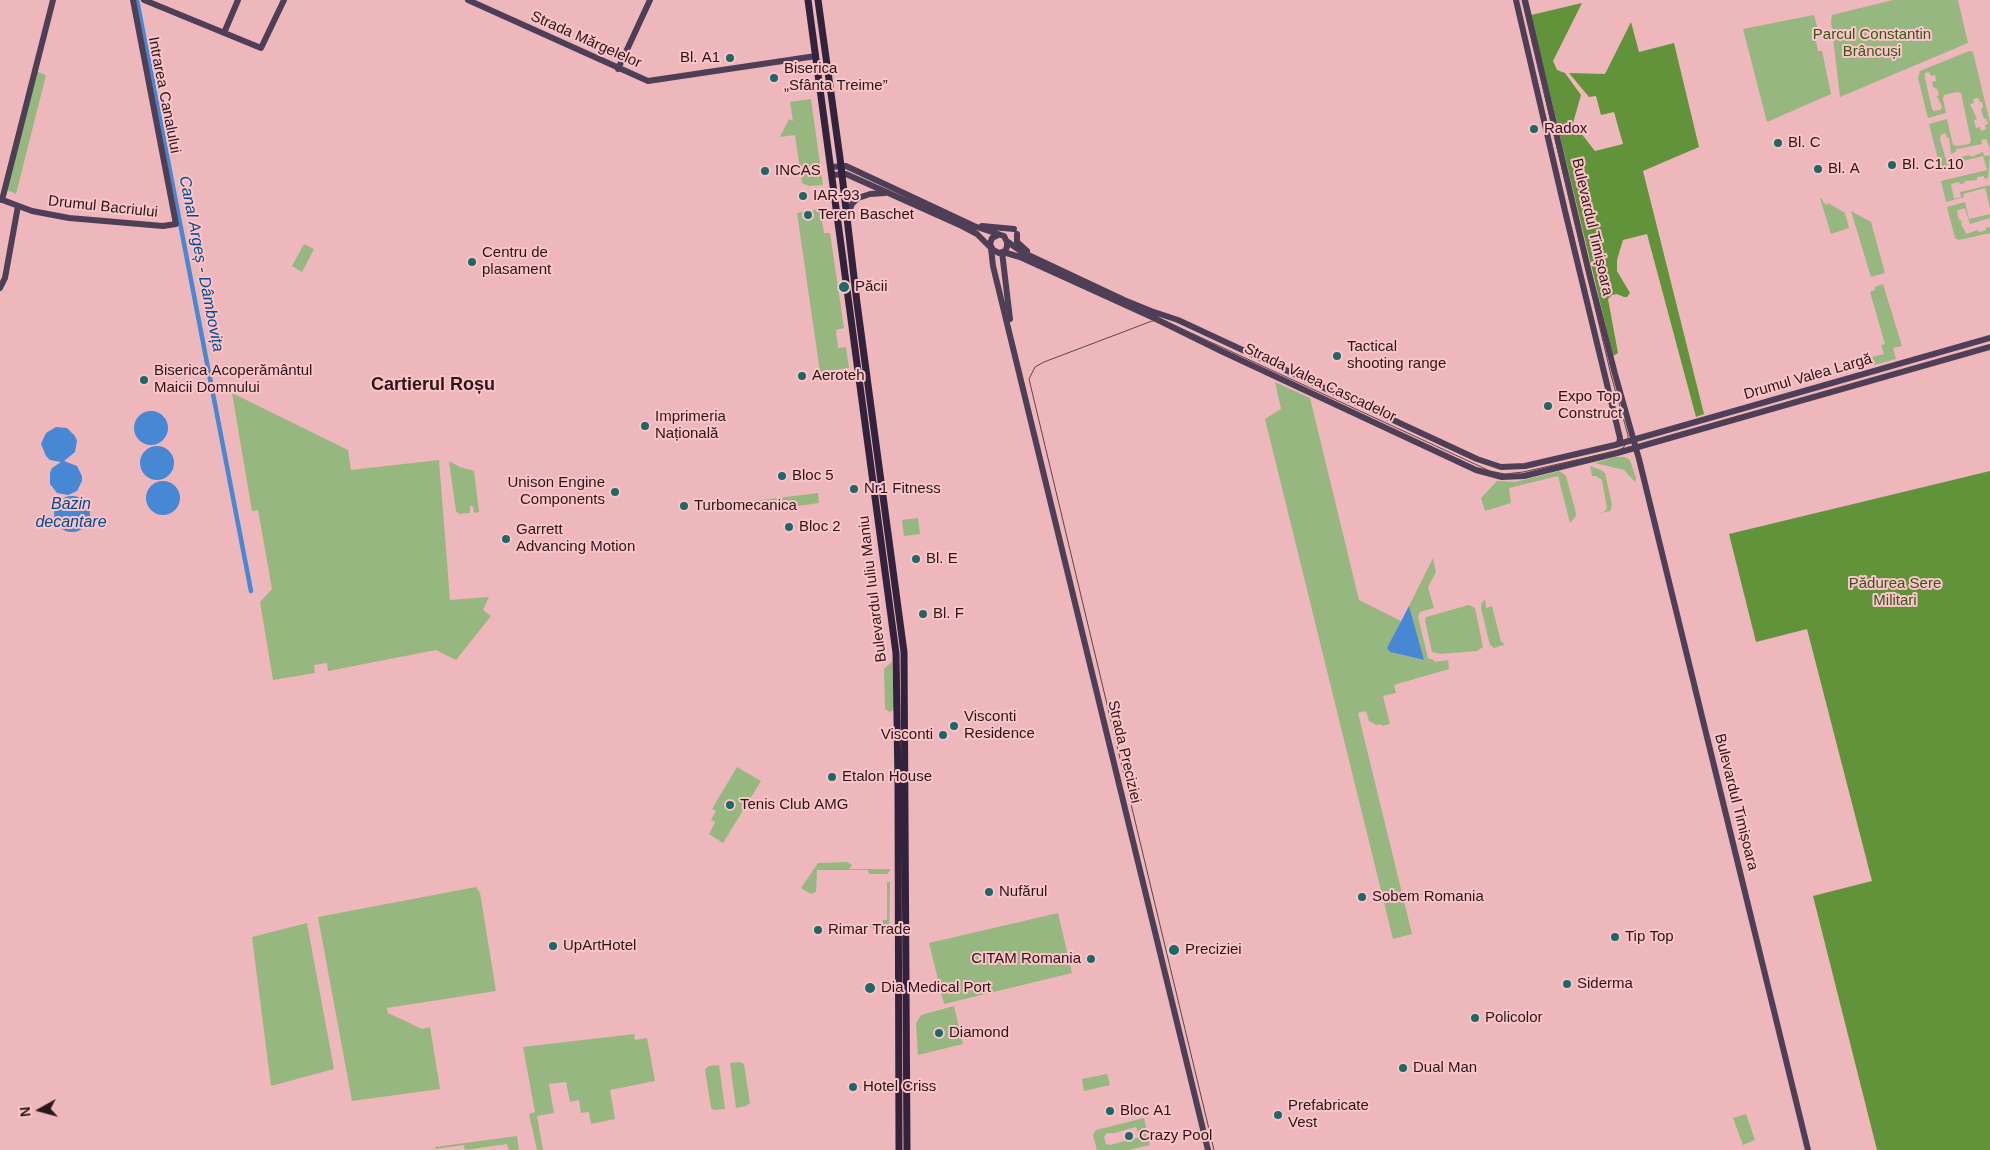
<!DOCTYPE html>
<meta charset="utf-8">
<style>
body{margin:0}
#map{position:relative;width:1990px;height:1150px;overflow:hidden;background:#edb7bb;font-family:Helvetica,sans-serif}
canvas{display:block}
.north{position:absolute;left:15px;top:1085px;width:50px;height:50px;-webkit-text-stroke:4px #fac4c8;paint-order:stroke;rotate:263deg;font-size:14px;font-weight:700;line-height:20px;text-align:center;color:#2b1719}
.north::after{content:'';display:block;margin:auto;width:18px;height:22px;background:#2b1719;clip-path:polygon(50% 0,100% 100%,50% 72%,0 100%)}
</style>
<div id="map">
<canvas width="1990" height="1150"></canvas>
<div class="north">N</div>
</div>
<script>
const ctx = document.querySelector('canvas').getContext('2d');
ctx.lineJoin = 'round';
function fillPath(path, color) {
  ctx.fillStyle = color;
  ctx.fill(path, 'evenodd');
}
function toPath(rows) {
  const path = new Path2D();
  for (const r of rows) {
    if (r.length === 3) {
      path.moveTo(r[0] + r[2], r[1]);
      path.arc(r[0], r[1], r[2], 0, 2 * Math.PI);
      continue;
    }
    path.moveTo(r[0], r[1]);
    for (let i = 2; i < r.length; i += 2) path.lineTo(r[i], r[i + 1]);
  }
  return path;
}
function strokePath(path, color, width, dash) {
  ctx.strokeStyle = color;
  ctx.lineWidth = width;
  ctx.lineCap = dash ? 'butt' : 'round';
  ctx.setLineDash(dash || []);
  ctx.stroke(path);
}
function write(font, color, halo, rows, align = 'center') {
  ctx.font = font + ' Helvetica,sans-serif';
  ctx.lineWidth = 4;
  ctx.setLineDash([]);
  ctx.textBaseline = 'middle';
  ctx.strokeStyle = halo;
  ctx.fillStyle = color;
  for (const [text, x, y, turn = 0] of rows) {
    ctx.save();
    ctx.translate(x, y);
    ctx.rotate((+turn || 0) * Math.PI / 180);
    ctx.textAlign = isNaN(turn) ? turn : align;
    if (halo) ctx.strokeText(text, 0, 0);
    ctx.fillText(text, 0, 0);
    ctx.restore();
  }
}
fillPath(toPath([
 [1893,0,1958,0,1968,43,1840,97,1831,21,1832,15],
 [1814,15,1818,30,1814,31,1818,51,1822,51,1831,94,1767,122,1743,29],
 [1969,51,1973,52,1990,123,1990,148,1986,139,1981,140,1982,144,1957,149,1955,152,1951,154,1949,137,1947,138,1946,133,1941,135,1940,139,1947,163,1953,162,1952,159,1970,155,1971,157,1983,152,1984,156,1990,155,1988,178,1985,179,1984,176,1977,177,1977,180,1964,181,1965,183,1960,184,1959,182,1951,184,1954,199,1961,197,1960,192,1990,185,1990,208,1985,188,1963,194,1964,197,1946,202,1941,181,1987,170,1983,156,1940,167,1929,124,1947,119,1953,145,1958,146,1969,144,1971,141,1961,93,1957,92,1944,95,1943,99,1946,113,1928,118,1918,78,1920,71],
 [1929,72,1931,76,1935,75,1936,81,1932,82,1933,87,1937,89,1939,95,1937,96,1942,107,1940,110,1934,111,1932,109,1925,78,1925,73],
 [1978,98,1980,102,1982,102,1983,108,1981,109,1984,119,1986,118,1988,124,1985,125,1986,129,1981,131,1980,127,1976,128,1974,120,1977,119,1970,104,1974,103,1973,99],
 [35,71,46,75,16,194,7,190],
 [811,99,823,185,809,186,802,183,795,135,780,137,789,119,793,121,790,102],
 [1820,198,1823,200,1823,202,1827,205,1828,203,1845,213,1849,228,1831,234],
 [1965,202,1969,219,1990,214,1990,218,1970,224,1965,208,1958,210,1957,212,1959,220,1961,220,1962,227,1963,227,1966,234,1978,230,1979,232,1986,230,1986,228,1990,227,1990,233,1959,240,1955,238,1947,207],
 [820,209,824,233,830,233,844,328,836,330,838,348,846,347,849,368,820,372,797,213],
 [1851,211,1871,222,1885,273,1871,277],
 [304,244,314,249,302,272,292,266],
 [1883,284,1902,346,1893,348,1896,359,1874,365,1872,357,1884,354,1881,345,1885,344,1870,292,1875,290,1875,287],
 [1275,382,1310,398,1359,600,1401,621,1388,648,1390,652,1423,660,1409,606,1433,558,1436,572,1428,587,1434,608,1420,612,1418,617,1428,658,1434,660,1434,662,1448,660,1449,669,1394,685,1396,693,1383,696,1390,724,1382,726,1381,724,1376,725,1369,721,1366,711,1358,713,1412,934,1393,939,1265,419,1281,409],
 [232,393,348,450,351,470,439,460,450,600,489,597,483,610,491,616,456,660,436,650,328,671,327,663,314,665,315,673,273,680,260,602,272,589,258,510,252,511],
 [1615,457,1625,457,1630,460,1636,478,1635,482,1624,470,1595,463],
 [449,461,460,467,474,471,479,512,474,513,473,506,470,506,470,513,459,514,456,511],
 [1590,466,1601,470,1605,473,1612,505,1610,511,1593,515,1604,512,1607,508,1602,480,1596,476,1592,476],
 [1560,471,1566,476,1576,513,1576,516,1570,523,1558,476,1509,488,1511,503,1485,511,1481,498,1497,481,1515,482],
 [818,493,819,503,755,512,754,501],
 [918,518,920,534,904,536,902,520],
 [1485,600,1486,608,1492,606,1501,642,1503,642,1504,645,1494,648,1490,645,1481,608,1482,602],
 [1469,605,1475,608,1483,647,1477,651,1440,654,1432,652,1425,621,1426,617],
 [892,662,894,709,890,712,885,709,884,669],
 [737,767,761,781,723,843,709,834,715,822,711,820,716,811,712,809],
 [847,862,852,865,849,869,890,869,890,871,887,874,869,874,868,870,817,870,816,892,811,894,801,888,818,863],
 [887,882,890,882,889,936,868,926,870,924,882,924,883,920,887,920],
 [476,887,480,893,496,991,387,1008,388,1013,422,1029,430,1027,440,1089,352,1101,318,917],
 [1058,913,1072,973,944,1004,929,943],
 [307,923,334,1069,271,1086,252,937],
 [954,1006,963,1044,918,1055,916,1023,921,1015],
 [634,1034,635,1040,647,1038,655,1081,610,1090,615,1119,591,1124,589,1112,581,1113,579,1100,570,1102,566,1082,549,1084,554,1113,537,1116,543,1150,537,1150,529,1114,535,1112,523,1047],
 [740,1062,744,1064,750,1103,746,1106,736,1108,730,1063],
 [719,1065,725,1109,714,1110,711,1108,705,1069,709,1066],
 [1107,1074,1110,1085,1084,1091,1082,1079],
 [1746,1114,1755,1140,1743,1145,1733,1118],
 [1144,1118,1150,1145,1129,1150,1097,1150,1093,1135,1096,1130],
 [1136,1127,1140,1137,1110,1145,1106,1144,1104,1137,1107,1133,1114,1133],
 [517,1136,519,1150,509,1150,507,1144,465,1150,464,1145,436,1149,435,1147]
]), '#96b880');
fillPath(toPath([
 [1582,3,1553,61,1557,70,1565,73,1581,95,1573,123,1595,151,1623,144,1614,112,1601,115,1596,96,1589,97,1569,73,1605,74,1631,22,1639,52,1674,43,1699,147,1643,171,1704,414,1696,417,1647,234,1623,240,1617,260,1617,271,1630,293,1627,297,1624,297,1617,294,1612,295,1608,299,1618,353,1613,356,1531,15],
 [1990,471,1990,1150,1877,1150,1813,896,1872,881,1807,629,1756,642,1729,534]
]), '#61943a');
fillPath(toPath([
 [151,428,17],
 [56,427,67,428,75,436,77,441,75,452,64,461,77,466,82,476,82,481,77,491,68,495,57,493,50,484,50,473,52,468,61,462,50,460,46,456,41,444,46,433],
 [157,463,17],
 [163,498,17],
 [72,514,18],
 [1409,606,1424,660,1390,652,1387,648]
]), '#4688d3');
strokePath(toPath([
 [137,0,251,591]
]), '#4688d3', 4.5);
strokePath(toPath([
 [144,0,261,48,284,0],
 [468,0,648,81,816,56],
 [1516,0,1565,211,1620,438,1619,444],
 [1525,0,1589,273,1615,374,1639,459,1808,1150],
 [224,33,238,0],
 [618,69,650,0],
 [831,167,846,166,974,226,1004,236,1007,242,1007,247,1005,251,999,253,993,250,990,244,992,238,998,235],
 [832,175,846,174,962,226,977,234,990,247],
 [0,199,32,211,69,218,163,226,176,224,133,0],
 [2,200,53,0],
 [847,217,852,204,858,198,870,194,885,193],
 [982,226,1014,229],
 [1017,234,1017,242,1027,251],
 [1008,242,1022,252,1124,300,1151,311,1178,320,1477,459,1501,467,1525,466,1615,445,1990,338],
 [991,248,993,266,1014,352,1208,1150],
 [1002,252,1010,319],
 [1003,252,1020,257,1154,318,1221,351,1476,470,1502,477,1524,476,1617,453,1990,347],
 [0,288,5,278,18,206]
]), '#4e3f56', 6);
strokePath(toPath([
 [808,0,896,653,898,784,899,1150],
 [818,0,840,158,857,303,904,652,907,1150]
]), '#33223c', 7);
strokePath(toPath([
 [1214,1150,1029,379,1035,367,1044,362,1152,321,1163,320,1490,471,1505,474,1523,472,1616,451,1623,448,1628,441,1628,435,1611,375,1522,0]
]), '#614346', 1);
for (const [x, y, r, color] of [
 [730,58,5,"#1b6867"],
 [774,78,5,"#1b6867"],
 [1534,129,5,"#1b6867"],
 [1778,143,5,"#1b6867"],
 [1892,165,5,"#1b6867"],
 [1818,169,5,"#1b6867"],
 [765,171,5,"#1b6867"],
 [803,196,5,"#1b6867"],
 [808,215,5,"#1b6867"],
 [472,262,5,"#1b6867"],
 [844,287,6,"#1b6867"],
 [1337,356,5,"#1b6867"],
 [802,376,5,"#1b6867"],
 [144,380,5,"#1b6867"],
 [1548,406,5,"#1b6867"],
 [645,426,5,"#1b6867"],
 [782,476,5,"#1b6867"],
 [854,489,5,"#1b6867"],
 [615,492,5,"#1b6867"],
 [684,506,5,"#1b6867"],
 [789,527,5,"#1b6867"],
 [506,539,5,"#1b6867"],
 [916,559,5,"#1b6867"],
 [923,614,5,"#1b6867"],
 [954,726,5,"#1b6867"],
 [943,735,5,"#1b6867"],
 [832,777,5,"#1b6867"],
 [730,805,5,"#1b6867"],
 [989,892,5,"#1b6867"],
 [1362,897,5,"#1b6867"],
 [818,930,5,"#1b6867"],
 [1615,937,5,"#1b6867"],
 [553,946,5,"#1b6867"],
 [1174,950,6,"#1b6867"],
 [1091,959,5,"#1b6867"],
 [1567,984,5,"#1b6867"],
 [870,988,6,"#1b6867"],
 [1475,1018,5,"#1b6867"],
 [939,1033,5,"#1b6867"],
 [1403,1068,5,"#1b6867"],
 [853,1087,5,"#1b6867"],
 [1110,1111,5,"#1b6867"],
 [1278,1115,5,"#1b6867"],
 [1129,1136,5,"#1b6867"]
]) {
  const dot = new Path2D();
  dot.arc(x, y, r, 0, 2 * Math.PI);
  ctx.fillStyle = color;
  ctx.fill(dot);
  strokePath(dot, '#fac4c8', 2);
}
write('15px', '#355719', '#fac4c8', [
 ["Parcul Constantin",1872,35],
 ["Brâncuși",1872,52],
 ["Pădurea Sere",1895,584],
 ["Militari",1895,601]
]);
write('15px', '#2b1719', '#fac4c8', [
 ["Strada Mărgelelor",586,40,24],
 ["Intrarea Canalului",164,95,79],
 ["Drumul Bacriului",103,207,6],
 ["Bulevardul Timișoara",1592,227,77],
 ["Drumul Valea Largă",1808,377,-16],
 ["Strada Valea Cascadelor",1320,383,25],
 ["Bulevardul Iuliu Maniu",873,589,-97],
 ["Strada Preciziei",1124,752,77],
 ["Bulevardul Timișoara",1736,802,76]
]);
write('15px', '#2b1719', '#fac4c8', [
 ["Bl. A1",720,58,"right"],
 ["Biserica",784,69],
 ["„Sfânta Treime”",784,86],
 ["Radox",1544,129],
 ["Bl. C",1788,143],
 ["Bl. C1.10",1902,165],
 ["Bl. A",1828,169],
 ["INCAS",775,171],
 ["IAR-93",813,196],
 ["Teren Baschet",818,215],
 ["Centru de",482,253],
 ["plasament",482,270],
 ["Păcii",855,287],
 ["Tactical",1347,347],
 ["shooting range",1347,364],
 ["Biserica Acoperământul",154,371],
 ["Maicii Domnului",154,388],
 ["Aeroteh",812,376],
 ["Expo Top",1558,397],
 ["Construct",1558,414],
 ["Imprimeria",655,417],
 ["Națională",655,434],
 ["Bloc 5",792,476],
 ["Unison Engine",605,483,"right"],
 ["Components",605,500,"right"],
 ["Nr1 Fitness",864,489],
 ["Turbomecanica",694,506],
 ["Bloc 2",799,527],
 ["Garrett",516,530],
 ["Advancing Motion",516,547],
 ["Bl. E",926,559],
 ["Bl. F",933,614],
 ["Visconti",964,717],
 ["Residence",964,734],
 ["Visconti",933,735,"right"],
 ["Etalon House",842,777],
 ["Tenis Club AMG",740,805],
 ["Nufărul",999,892],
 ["Sobem Romania",1372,897],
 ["Rimar Trade",828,930],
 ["Tip Top",1625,937],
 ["UpArtHotel",563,946],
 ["Preciziei",1185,950],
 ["CITAM Romania",1081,959,"right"],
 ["Siderma",1577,984],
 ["Dia Medical Port",881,988],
 ["Policolor",1485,1018],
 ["Diamond",949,1033],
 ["Dual Man",1413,1068],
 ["Hotel Criss",863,1087],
 ["Prefabricate",1288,1106],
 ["Vest",1288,1123],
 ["Bloc A1",1120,1111],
 ["Crazy Pool",1139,1136]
], 'left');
write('italic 16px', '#004b8f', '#fac4c8', [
 ["Canal Argeș - Dâmbovița",201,264,79],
 ["Bazin",71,505],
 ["decantare",71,523]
]);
write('bold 18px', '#2b1719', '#fac4c8', [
 ["Cartierul Roșu",433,385]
]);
</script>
